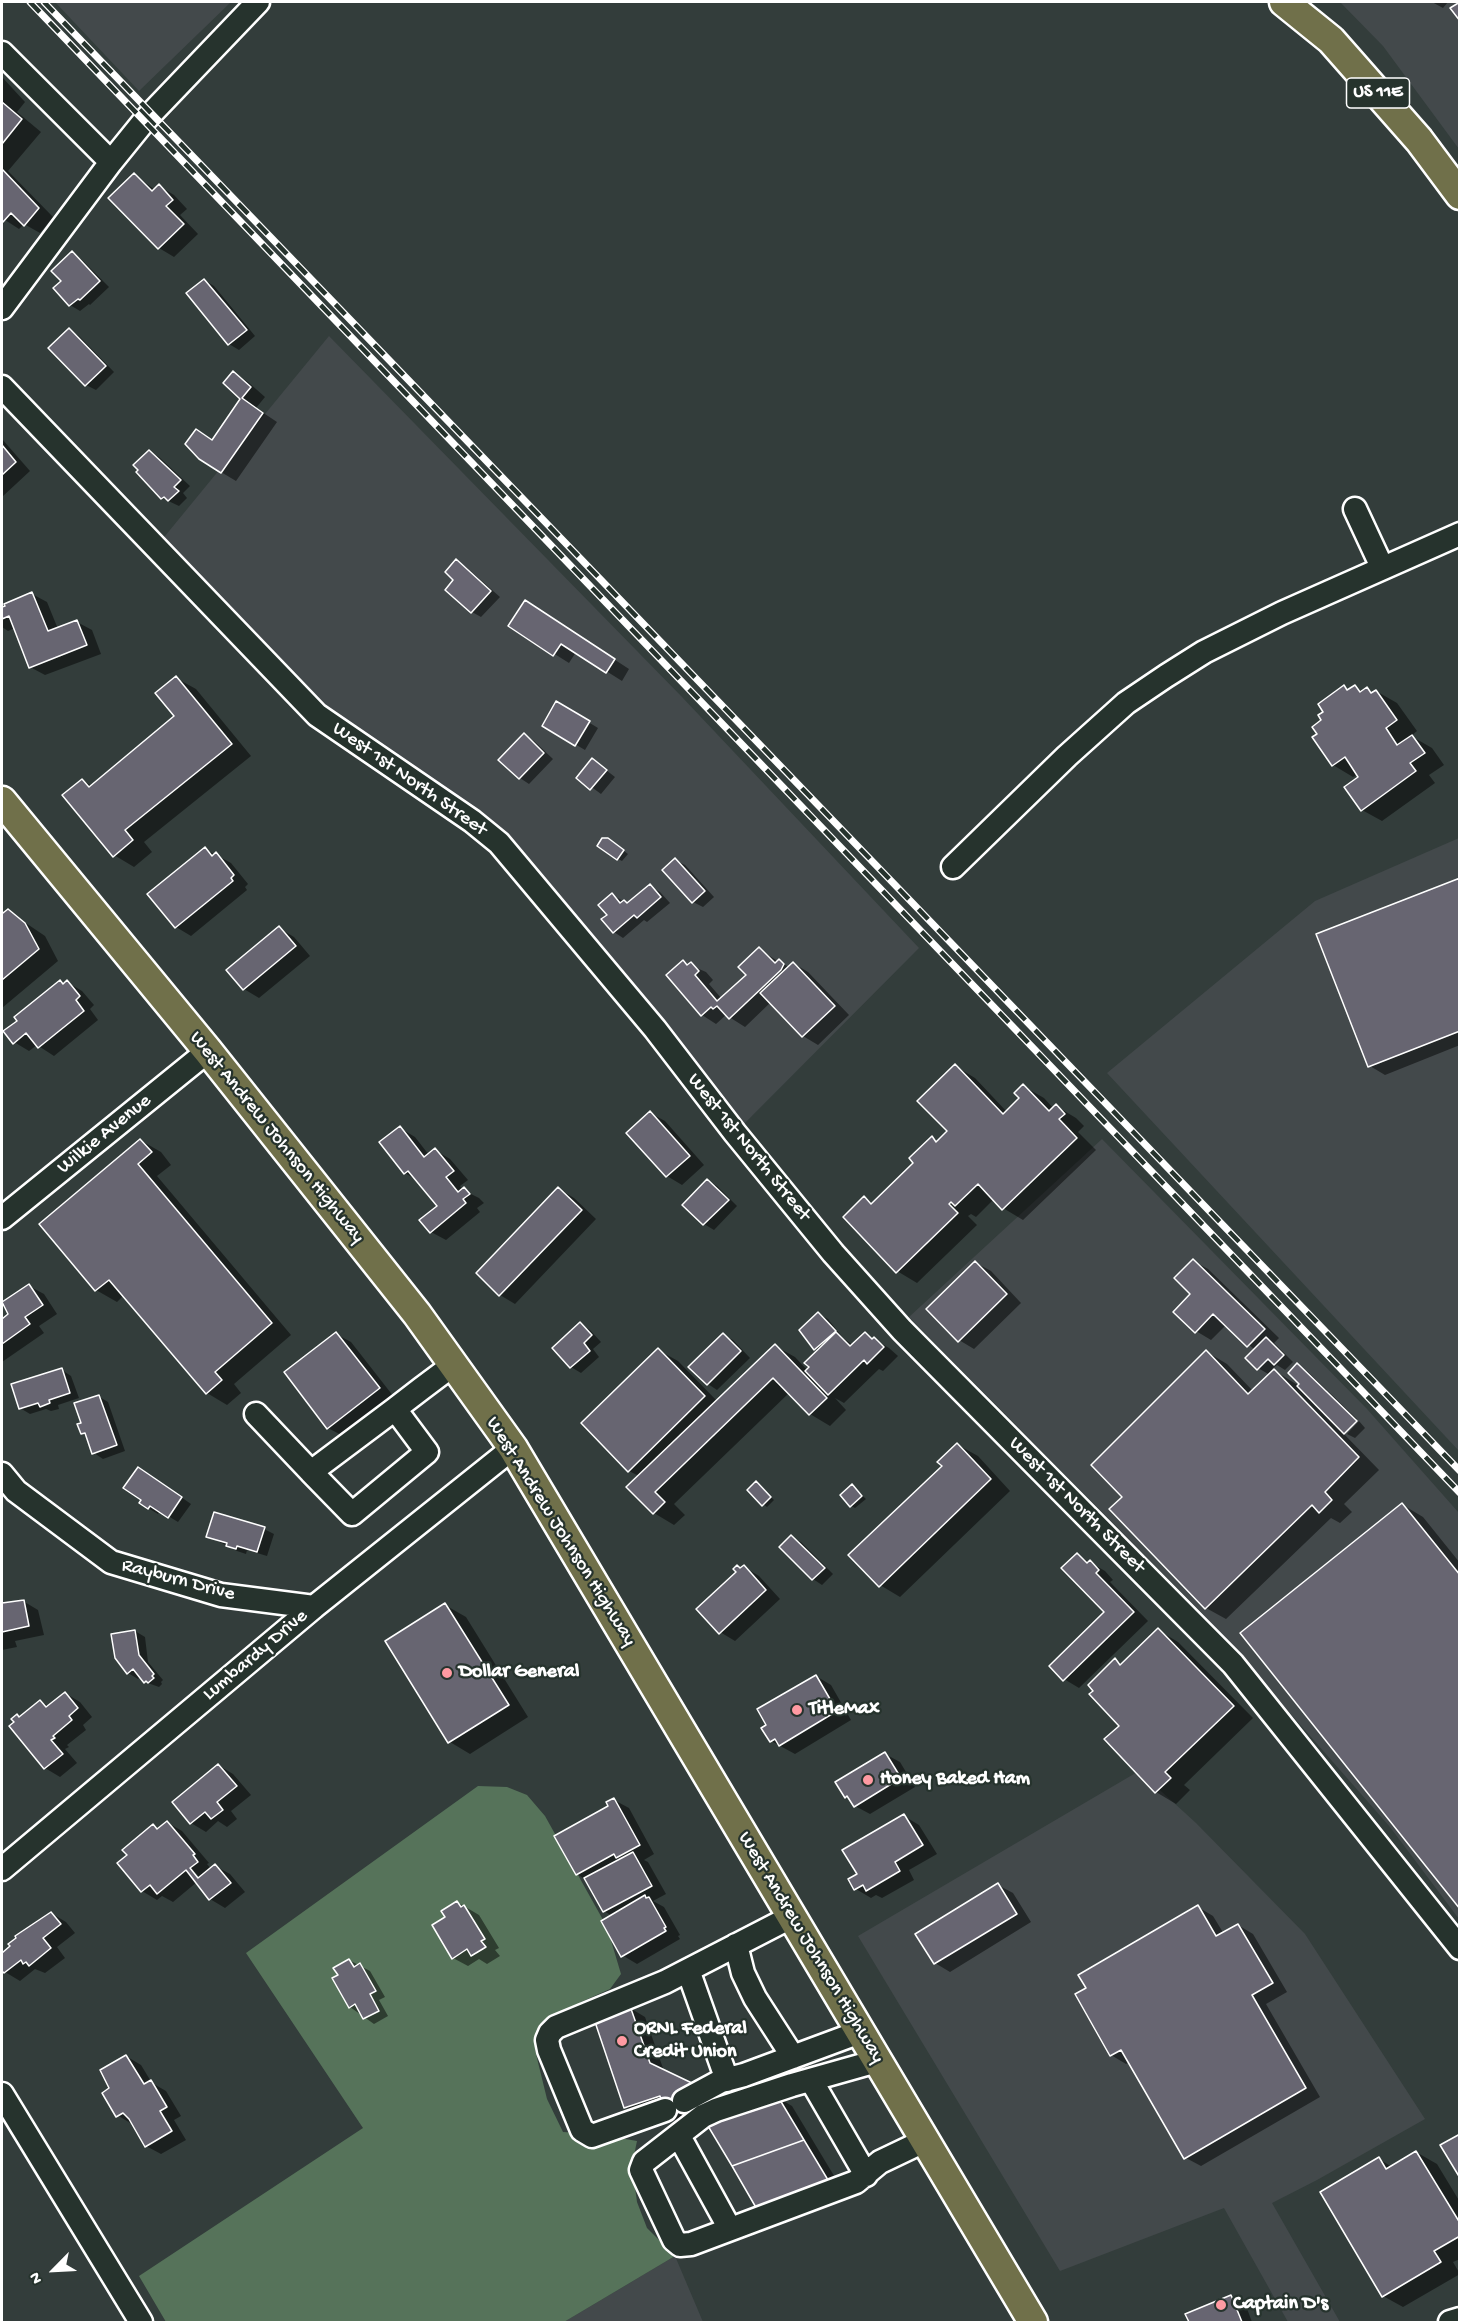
<!DOCTYPE html>
<style>
body{margin:0}
#map{position:relative;width:1461px;height:2324px;overflow:hidden;background:#333d3b;font-family:"Gochi Hand",sans-serif}
canvas{display:block}
.frame{position:absolute;inset:0;border:3px solid #fff;pointer-events:none}
.north{position:absolute;left:24px;top:2240px;width:60px;height:60px;-webkit-text-stroke:4px #26332d;paint-order:stroke;rotate:246deg;font-size:16px;font-weight:700;line-height:24px;text-align:center;color:#fff}
.north::after{content:'';display:block;margin:auto;width:21px;height:27px;background:#fff;clip-path:polygon(50% 0,100% 100%,50% 72%,0 100%)}
</style>
<div id="map">
<canvas width="1461" height="2324"></canvas>
<div class="frame"></div>
<div class="north">N</div>
</div>
<script>
const ctx = document.querySelector('canvas').getContext('2d');
ctx.lineJoin = 'round';
function fillPath(path, color) {
  ctx.fillStyle = color;
  ctx.fill(path, 'evenodd');
}
function toPath(rows) {
  const path = new Path2D();
  for (const r of rows) {
    path.moveTo(r[0], r[1]);
    for (let i = 2; i < r.length; i += 2) path.lineTo(r[i], r[i + 1]);
  }
  return path;
}
function strokePath(path, color, width, dash) {
  ctx.strokeStyle = color;
  ctx.lineWidth = width;
  ctx.lineCap = dash ? 'butt' : 'round';
  ctx.setLineDash(dash || []);
  ctx.stroke(path);
}
function write(font, color, halo, rows, align = 'center') {
  ctx.font = font + ' "Gochi Hand",sans-serif';
  ctx.lineWidth = 4.5;
  ctx.setLineDash([]);
  ctx.textBaseline = 'middle';
  ctx.strokeStyle = halo;
  ctx.fillStyle = color;
  for (const [text, x, y, turn = 0] of rows) {
    ctx.save();
    ctx.translate(x, y);
    ctx.rotate((+turn || 0) * Math.PI / 180);
    ctx.textAlign = isNaN(turn) ? turn : align;
    if (halo) ctx.strokeText(text, 0, 0);
    ctx.fillText(text, 0, 0);
    ctx.restore();
  }
}
fillPath(toPath([
 [55,2,231,2,139,91],
 [1340,2,1459,2,1459,149,1383,46],
 [329,336,682,697,919,948,735,1133,499,843,327,723,156,547],
 [1459,838,1459,1451,1107,1073,1315,901],
 [1102,1139,1367,1409,1459,1513,1459,1919,1390,1827,1203,1614,909,1317],
 [1139,1771,1196,1823,1305,1934,1425,2119,1317,2180,1272,2203,1340,2322,1288,2322,1224,2208,1060,2271,858,1936],
 [675,2256,703,2322,564,2322]
]), '#43494b');
fillPath(toPath([
 [478,1786,507,1787,527,1795,545,1816,607,1927,621,1974,610,1989,581,2002,540,2030,535,2050,547,2099,563,2132,597,2134,637,2141,632,2165,637,2202,647,2228,675,2256,564,2322,166,2322,139,2276,363,2128,246,1953]
]), '#56735a');
fillPath(toPath([
 [1432,2,1448,2,1443,8],
 [2,77,25,102,17,112,41,132,8,171,53,217,40,233,24,224,19,229,2,218],
 [135,175,155,190,159,186,174,195,187,209,180,215,198,234,174,257,159,248],
 [72,253,81,259,109,287,90,305,89,304,80,311,70,305,63,281],
 [204,280,214,286,255,336,239,350,229,344,188,294],
 [69,330,79,336,114,372,96,390,86,385],
 [234,373,248,382,265,397,256,408,277,422,236,481,221,472,213,441,242,398],
 [2,439,30,471,2,497],
 [149,451,159,457,190,486,183,493,187,498,179,506,162,498],
 [456,561,466,567,500,597,481,617,472,612,456,579],
 [32,594,47,602,58,629,77,622,92,630,101,654,45,675,30,667,15,628,8,631,2,627,2,608],
 [540,611,629,669,622,681,576,652,569,663,510,626],
 [176,678,196,689,251,756,144,842,152,852,134,867,114,855,82,780,92,786,176,717],
 [1344,687,1350,690,1355,687,1363,692,1367,689,1374,693,1376,691,1397,703,1417,731,1411,736,1432,748,1444,765,1429,775,1435,783,1382,821,1362,810,1360,777,1358,774,1353,777,1333,765,1319,734,1325,712],
 [557,703,598,728,585,750,544,726],
 [524,735,534,741,553,759,529,784,520,778],
 [593,760,615,777,601,794,578,777],
 [612,842,628,854,622,861,618,859],
 [205,849,231,863,248,884,245,887,247,890,191,936,176,927,149,894],
 [675,860,685,865,714,897,703,907,693,902],
 [1460,880,1460,1045,1385,1075,1370,1066],
 [650,886,660,892,670,903,647,922,644,920,623,938,614,932,609,915,612,895,629,904],
 [2,911,6,913,8,911,45,936,58,961,2,1008],
 [279,928,294,937,310,956,259,998,244,989],
 [759,949,779,962,789,967,793,963,808,972,849,1015,818,1045,803,1036,771,1002,745,1027,726,1015,716,1024,702,1015,683,962,706,972,713,980,709,984,722,999,748,975],
 [60,982,64,984,67,982,82,991,94,1005,90,1009,98,1020,54,1056,37,1045,29,1051,14,1042],
 [955,1066,975,1078,1007,1112,1021,1098,1023,1086,1044,1098,1054,1109,1056,1106,1076,1118,1084,1126,1078,1132,1096,1150,1023,1220,1003,1208,994,1199,976,1217,971,1214,968,1216,977,1225,917,1283,897,1271,864,1198,873,1204,916,1163,932,1138,938,1142,949,1131],
 [650,1113,665,1121,704,1165,682,1185,667,1176,628,1133],
 [400,1128,415,1137,429,1155,435,1150,450,1159,468,1180,460,1186,463,1190,479,1198,484,1203,477,1208,480,1212,446,1240,431,1232,439,1206,418,1181,405,1173],
 [140,1140,161,1152,171,1165,157,1176,291,1335,234,1384,241,1393,227,1405,207,1393,124,1295,117,1302,96,1290,41,1224],
 [708,1181,717,1186,737,1206,714,1230,704,1224,684,1205],
 [559,1189,574,1198,596,1219,515,1304,500,1295,478,1273],
 [1193,1261,1208,1269,1279,1338,1274,1343,1293,1362,1285,1370,1277,1365,1272,1369,1299,1386,1301,1384,1298,1365,1307,1371,1357,1419,1344,1432,1346,1433,1343,1433,1379,1470,1344,1504,1352,1512,1340,1523,1331,1518,1226,1619,1206,1608,1124,1497,1207,1352,1227,1364,1253,1391,1270,1375,1258,1368,1255,1350,1226,1325,1211,1340,1196,1331,1192,1294],
 [976,1263,991,1271,1021,1303,974,1349,959,1340],
 [29,1286,44,1294,57,1314,39,1326,44,1333,2,1362,2,1320,10,1315,2,1303],
 [819,1314,828,1319,843,1338,853,1345,865,1334,889,1348,898,1356,883,1371,879,1369,844,1403,835,1398,846,1410,830,1426,810,1414,789,1393,674,1504,685,1515,674,1525,654,1513,629,1487,639,1476,629,1471,658,1350,678,1361,717,1401,775,1346,795,1357,808,1371,818,1351,807,1339],
 [580,1324,590,1330,601,1342,593,1349,599,1357,581,1373,571,1367,554,1348],
 [336,1334,351,1342,394,1397,343,1436,328,1428],
 [723,1335,733,1340,750,1358,717,1390,708,1384],
 [62,1370,71,1376,79,1398,58,1405,59,1409,51,1411,46,1409,30,1414,20,1408],
 [98,1396,108,1402,125,1451,103,1459,94,1453,87,1436,82,1433,83,1424],
 [1359,1421,1365,1428,1355,1438,1347,1434],
 [958,1445,978,1456,1010,1491,900,1597,880,1585],
 [148,1474,191,1504,178,1522,160,1511,158,1514,148,1508,143,1500],
 [756,1483,774,1500,767,1507,763,1504],
 [852,1486,866,1499,855,1508,851,1506],
 [1403,1505,1423,1517,1460,1563,1460,1906],
 [264,1529,274,1534,267,1556,247,1550,246,1554,237,1551,208,1536],
 [791,1537,801,1542,833,1574,822,1585,813,1579],
 [1077,1555,1105,1571,1113,1580,1110,1582,1148,1621,1079,1688,1064,1679,1106,1612],
 [744,1567,759,1576,780,1599,735,1641,720,1632],
 [23,1601,38,1610,44,1635,15,1641,17,1647,2,1650,2,1605],
 [445,1605,466,1617,528,1717,470,1754,450,1742],
 [1158,1630,1178,1642,1253,1718,1184,1785,1190,1790,1176,1804,1156,1792,1106,1739,1122,1726,1095,1691,1115,1660,1122,1664],
 [135,1631,145,1637,148,1662,163,1680,161,1682,162,1684,159,1687,145,1682,141,1676,138,1679,128,1673,116,1657],
 [816,1676,831,1685,851,1720,795,1754,771,1741],
 [65,1693,80,1702,92,1717,83,1725,86,1730,67,1745,69,1747,65,1749,77,1763,60,1777,45,1768,20,1718,40,1702,49,1706],
 [885,1754,900,1762,915,1787,870,1814,855,1806,851,1800,846,1797],
 [218,1765,233,1774,251,1795,231,1811,237,1819,227,1827,218,1821,206,1832,191,1823],
 [614,1800,629,1808,654,1854,644,1860,648,1862,666,1894,653,1901,664,1907,680,1935,678,1936,680,1939,637,1964,622,1955,612,1916,604,1911,586,1880,577,1874],
 [904,1816,919,1825,937,1854,909,1870,914,1880,882,1898,876,1895,871,1898,856,1889,859,1875],
 [168,1823,182,1831,209,1863,207,1864,211,1869,215,1866,230,1874,245,1892,225,1908,210,1899,197,1882,173,1902,162,1896,157,1900,142,1891,119,1863,129,1855,153,1826,159,1829],
 [186,1862,200,1878,196,1878,184,1864],
 [998,1885,1013,1893,1031,1922,950,1972,935,1963],
 [457,1902,479,1915,499,1948,495,1950,500,1956,487,1964,479,1959,468,1966,453,1958,447,1918],
 [1198,1907,1213,1916,1224,1934,1238,1925,1253,1934,1287,1992,1266,2004,1320,2097,1201,2166,1186,2158,1130,2062,1126,2064,1111,2055,1088,1988],
 [51,1913,66,1922,75,1933,57,1947,65,1958,45,1973,35,1969,20,1981,5,1972,2,1968,2,1955],
 [349,1960,370,1971,385,1997,379,2000,388,2016,374,2024,350,2007,340,1976],
 [630,2008,645,2017,664,2071,693,2085,701,2118,683,2124,668,2115,640,2116,625,2107],
 [126,2056,141,2065,152,2083,166,2091,181,2116,174,2120,186,2140,161,2154,146,2146,132,2124,117,2115,111,2089],
 [777,2097,792,2106,845,2194,774,2219],
 [1416,2152,1437,2164,1460,2202,1460,2259,1453,2262,1460,2274,1403,2307,1383,2296,1379,2159,1392,2167],
 [1231,2297,1246,2306,1252,2322,1190,2322,1187,2315]
]), '#0007');
const building = toPath([
 [1460,2,1460,21,1450,8,1460,2],
 [2,102,22,119,2,144,2,102],
 [2,169,39,208,24,226,11,213,3,222,2,220,2,169],
 [134,173,152,191,159,184,173,200,166,206,184,224,158,249,108,198,134,173],
 [72,251,100,281,80,300,78,299,69,306,53,288,61,281,51,271,72,251],
 [204,279,247,330,228,345,186,293,204,279],
 [69,328,106,366,85,386,48,348,69,328],
 [233,371,251,387,242,398,263,413,221,473,199,459,185,444,196,429,212,440,240,399,223,383,233,371],
 [2,445,16,462,2,475,2,445],
 [149,450,181,480,174,487,179,491,168,501,164,497,161,499,136,472,138,470,133,465,149,450],
 [456,559,491,591,471,613,445,590,453,580,445,572,456,559],
 [32,592,48,631,77,620,87,645,29,668,9,616,2,619,2,607,5,606,4,604,32,592],
 [525,600,615,659,606,673,561,644,553,656,508,626,525,600],
 [176,676,232,744,125,830,133,840,113,857,62,795,82,779,89,787,174,716,155,693,176,676],
 [1344,685,1347,690,1355,685,1360,692,1367,687,1371,693,1376,690,1397,720,1386,728,1397,745,1412,735,1425,753,1410,763,1416,771,1361,811,1344,787,1358,777,1345,757,1332,766,1312,737,1317,734,1312,727,1321,720,1318,715,1323,712,1318,704,1344,685],
 [556,701,590,721,575,746,542,726,556,701],
 [524,733,544,753,519,779,498,760,524,733],
 [592,758,607,770,590,790,576,778,592,758],
 [602,838,608,838,624,850,617,860,597,846,602,838],
 [205,847,212,856,216,852,234,875,231,878,233,881,175,928,147,894,205,847],
 [675,858,705,891,692,903,662,870,675,858],
 [1460,878,1460,1031,1368,1067,1316,934,1460,878],
 [650,884,661,897,637,918,634,915,613,933,601,919,607,915,598,905,612,893,620,903,624,900,627,903,650,884],
 [8,909,25,923,39,949,2,980,2,911,3,913,8,909],
 [279,926,296,946,243,990,226,970,279,926],
 [759,947,775,963,779,959,784,964,781,970,729,1019,717,1006,713,1009,711,1007,701,1016,666,975,683,960,687,965,691,962,699,971,695,975,717,1001,746,975,738,967,759,947],
 [793,962,835,1006,802,1037,760,993,793,962],
 [60,980,63,984,67,980,80,996,76,1000,84,1011,38,1048,26,1033,13,1044,3,1031,17,1021,14,1017,60,980],
 [955,1064,1003,1114,1019,1098,1014,1093,1023,1084,1049,1111,1056,1104,1065,1114,1059,1119,1077,1138,1002,1210,978,1184,955,1206,951,1202,949,1204,958,1213,896,1273,843,1217,864,1196,871,1204,913,1163,909,1158,932,1136,936,1142,947,1131,917,1101,955,1064],
 [650,1111,690,1156,666,1177,626,1133,650,1111],
 [400,1126,424,1157,435,1148,454,1171,446,1177,458,1192,464,1187,470,1194,463,1199,466,1203,430,1233,419,1220,437,1206,408,1171,404,1174,379,1142,400,1126],
 [140,1139,152,1152,138,1164,272,1323,215,1372,222,1380,206,1394,109,1280,95,1291,39,1224,140,1139],
 [707,1179,729,1200,703,1225,682,1205,707,1179],
 [558,1187,582,1210,499,1296,476,1273,558,1187],
 [1193,1259,1265,1329,1247,1347,1213,1314,1195,1333,1173,1312,1190,1294,1174,1278,1193,1259],
 [975,1261,1007,1294,958,1342,926,1309,975,1261],
 [29,1284,43,1305,25,1317,30,1324,2,1344,2,1319,8,1314,2,1302,29,1284],
 [818,1312,836,1331,814,1350,799,1330,818,1312],
 [580,1322,592,1335,584,1343,590,1351,570,1368,552,1348,580,1322],
 [336,1332,380,1388,327,1429,284,1372,336,1332],
 [836,1332,850,1346,865,1332,872,1339,874,1337,884,1347,867,1364,864,1360,828,1395,805,1371,809,1367,804,1363,836,1332],
 [723,1333,741,1351,707,1385,688,1367,723,1333],
 [1266,1337,1284,1355,1274,1365,1268,1359,1257,1370,1245,1358,1266,1337],
 [775,1344,827,1398,809,1415,773,1378,655,1492,665,1502,653,1514,626,1487,775,1344],
 [658,1348,705,1396,628,1472,581,1423,658,1348],
 [1206,1350,1248,1394,1274,1369,1359,1457,1325,1492,1332,1500,1319,1513,1312,1505,1205,1609,1109,1509,1122,1497,1091,1465,1206,1350],
 [1297,1363,1357,1421,1344,1434,1297,1386,1299,1384,1288,1373,1297,1363],
 [62,1368,70,1393,49,1400,50,1403,40,1407,38,1403,19,1409,11,1384,62,1368],
 [99,1395,117,1445,92,1454,85,1433,81,1434,77,1424,81,1423,74,1403,99,1395],
 [957,1443,991,1479,879,1587,848,1555,942,1466,937,1462,957,1443],
 [138,1467,182,1497,168,1518,150,1506,148,1509,139,1503,141,1500,123,1488,138,1467],
 [756,1481,771,1497,762,1506,747,1490,756,1481],
 [852,1484,862,1496,850,1507,840,1495,852,1484],
 [1402,1503,1460,1575,1460,1909,1240,1633,1402,1503],
 [214,1512,265,1527,257,1552,237,1546,236,1549,226,1546,227,1543,206,1537,214,1512],
 [791,1535,825,1568,812,1580,779,1547,791,1535],
 [1077,1553,1087,1563,1090,1560,1099,1570,1096,1573,1134,1612,1063,1681,1049,1666,1104,1612,1061,1568,1077,1553],
 [737,1565,740,1568,744,1565,766,1590,719,1634,696,1609,736,1572,733,1569,737,1565],
 [24,1600,29,1626,2,1632,2,1603,24,1600],
 [445,1603,509,1705,448,1743,385,1641,445,1603],
 [1158,1628,1234,1706,1165,1772,1171,1778,1155,1793,1104,1739,1119,1726,1089,1694,1093,1691,1088,1685,1115,1658,1120,1665,1158,1628],
 [135,1630,139,1655,154,1674,152,1676,154,1678,148,1683,146,1681,144,1683,133,1669,127,1674,115,1658,111,1634,135,1630],
 [816,1675,837,1711,779,1746,775,1739,770,1742,761,1728,766,1725,757,1709,816,1675],
 [65,1692,78,1708,69,1716,72,1720,53,1736,55,1738,51,1740,63,1754,44,1769,9,1726,14,1722,11,1719,17,1714,19,1717,40,1700,46,1707,65,1692],
 [885,1752,901,1778,854,1807,847,1796,845,1798,835,1782,885,1752],
 [218,1764,237,1786,217,1802,223,1810,211,1819,205,1812,190,1824,172,1802,218,1764],
 [614,1798,640,1845,616,1858,614,1854,576,1875,554,1836,608,1806,606,1802,614,1798],
 [904,1814,923,1845,895,1862,900,1871,866,1891,863,1885,854,1890,848,1879,857,1874,842,1850,904,1814],
 [167,1821,195,1854,193,1855,198,1862,190,1868,198,1878,215,1864,231,1883,209,1900,186,1870,157,1894,150,1885,141,1892,117,1863,127,1855,122,1850,153,1824,157,1829,167,1821],
 [633,1852,652,1886,603,1912,584,1878,633,1852],
 [998,1883,1017,1914,934,1964,915,1934,998,1883],
 [645,1895,646,1898,649,1897,666,1927,664,1928,666,1931,621,1957,601,1921,645,1895],
 [457,1901,461,1907,464,1905,485,1939,481,1941,486,1947,471,1956,467,1949,452,1959,432,1925,445,1917,441,1911,457,1901],
 [1198,1905,1216,1936,1238,1924,1273,1983,1252,1995,1306,2088,1184,2159,1121,2050,1110,2056,1075,1994,1086,1988,1078,1975,1198,1905],
 [51,1912,61,1924,43,1938,51,1948,29,1966,26,1962,23,1964,21,1960,4,1973,2,1971,2,1953,10,1946,8,1944,16,1938,15,1936,51,1912],
 [349,1959,354,1967,360,1963,376,1991,370,1994,379,2011,363,2019,355,2004,349,2008,332,1978,338,1975,333,1968,349,1959],
 [630,2006,650,2063,694,2084,680,2089,687,2109,666,2116,660,2096,624,2108,594,2019,630,2006],
 [126,2055,144,2084,151,2080,167,2107,160,2111,172,2131,145,2147,129,2119,123,2113,116,2117,102,2093,109,2088,100,2070,126,2055],
 [777,2095,804,2140,732,2166,705,2121,777,2095],
 [1460,2134,1460,2178,1440,2145,1460,2134],
 [804,2140,831,2185,758,2211,732,2166,804,2140],
 [1416,2151,1460,2223,1460,2236,1434,2251,1441,2262,1382,2297,1320,2192,1379,2157,1386,2169,1416,2151],
 [1231,2295,1242,2322,1189,2322,1185,2314,1231,2295]
]);
fillPath(building, '#676571');
strokePath(building, '#fff', 1.5);
const minor = toPath([
 [2,53,111,162],
 [2,308,111,162,145,120,258,2],
 [2,387,317,715,472,821,499,843,655,1029,735,1133,833,1253,902,1330,1233,1664,1460,1948],
 [1355,509,1382,567],
 [953,867,1067,756,1126,703,1166,676,1204,652,1282,613,1460,534],
 [2,1218,208,1051],
 [395,1409,427,1452,352,1514,311,1472,395,1409,421,1389,453,1365],
 [256,1414,311,1472],
 [2,1474,16,1491,111,1562,221,1595,314,1607],
 [2,1869,314,1607,513,1448],
 [736,1945,743,1973,755,1998,793,2057],
 [688,1970,727,2080],
 [877,2061,792,2085,716,2110,703,2116,644,2162,641,2170,674,2240,680,2245,691,2244,856,2182,880,2162,924,2141],
 [811,2080,866,2175],
 [2,2094,141,2322],
 [684,2101,721,2081,744,2075,860,2032],
 [665,2110,592,2136,582,2130,549,2050,547,2040,550,2033,556,2027,665,1982,791,1917],
 [679,2136,730,2229],
 [1450,2322,1460,2319]
]);
const major = toPath([
 [1284,2,1331,40,1419,140,1460,195],
 [2,801,208,1051,417,1314,513,1448,1033,2322]
]);
strokePath(minor, '#fff', 27);
strokePath(major, '#fff', 33);
strokePath(minor, '#26332d', 22);
strokePath(major, '#70704a', 28);
const rail = toPath([
 [30,2,1460,1493],
 [44,2,1460,1471]
]);
strokePath(rail, '#fff', 7);
strokePath(rail, '#26332d', 4.5, [14]);
for (const [x, y, r, color] of [
 [447,1673,6,"#ff9aa2"],
 [797,1710,6,"#ff9aa2"],
 [868,1780,6,"#ff9aa2"],
 [622,2041,6,"#ff9aa2"],
 [1221,2305,6,"#ff9aa2"]
]) {
  const dot = new Path2D();
  dot.arc(x, y, r, 0, 2 * Math.PI);
  ctx.fillStyle = color;
  ctx.fill(dot);
  strokePath(dot, '#26332d', 2);
}
for (const [x, y, w] of [
 [1378,93,63]
]) {
  const box = new Path2D();
  box.roundRect(x - w / 2, y - 15, w, 30, 4.5);
  ctx.fillStyle = '#26332d';
  ctx.fill(box);
  strokePath(box, '#fff', 1.5);
}
write('bold 18px', '#fff', null, [
 ["US 11E",1378,93]
]);
write('20px', '#fff', '#26332d', [
 ["West 1st North Street",409,780,35],
 ["Wilkie Avenue",105,1135,-39],
 ["West Andrew Johnson Highway",276,1138,51],
 ["West 1st North Street",748,1148,51],
 ["West 1st North Street",1076,1506,45],
 ["West Andrew Johnson Highway",560,1532,58],
 ["Rayburn Drive",178,1581,15],
 ["Lumbardy Drive",256,1656,-40],
 ["West Andrew Johnson Highway",810,1948,59]
]);
write('bold 20px', '#fff', '#26332d', [
 ["Dollar General",459,1673],
 ["TitleMax",809,1710],
 ["Honey Baked Ham",880,1780],
 ["ORNL Federal",634,2030],
 ["Credit Union",634,2053],
 ["Captain D's",1233,2305]
], 'left');
</script>
